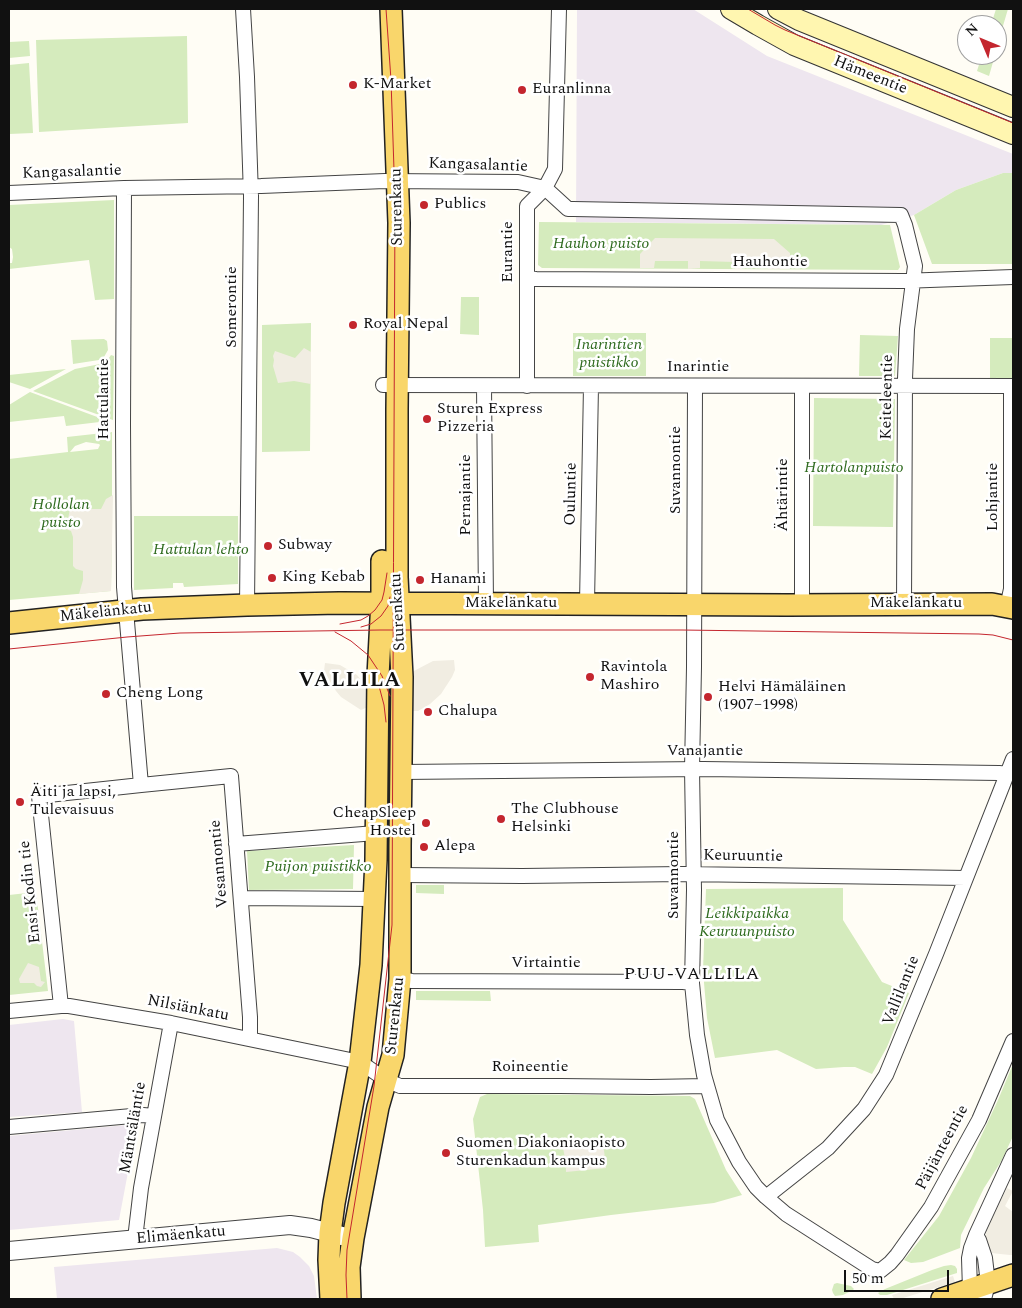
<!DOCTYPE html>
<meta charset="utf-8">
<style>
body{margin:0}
#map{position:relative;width:1022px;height:1308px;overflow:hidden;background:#fffdf5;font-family:Spectral,serif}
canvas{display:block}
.frame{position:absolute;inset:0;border:10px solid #111;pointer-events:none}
.north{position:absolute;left:957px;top:15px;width:50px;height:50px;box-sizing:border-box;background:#fff;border:1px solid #a0a0a0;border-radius:50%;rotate:315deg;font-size:14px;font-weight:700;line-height:20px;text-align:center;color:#111}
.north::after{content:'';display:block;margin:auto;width:18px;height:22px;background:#c4262e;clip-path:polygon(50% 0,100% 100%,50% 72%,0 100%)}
.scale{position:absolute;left:844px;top:1270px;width:105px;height:22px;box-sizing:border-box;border:2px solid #111;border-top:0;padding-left:6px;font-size:15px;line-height:18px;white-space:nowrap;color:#111;-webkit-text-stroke:4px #fff;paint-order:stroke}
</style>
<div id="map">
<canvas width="1022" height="1308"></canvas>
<div class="frame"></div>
<div class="north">N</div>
<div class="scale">50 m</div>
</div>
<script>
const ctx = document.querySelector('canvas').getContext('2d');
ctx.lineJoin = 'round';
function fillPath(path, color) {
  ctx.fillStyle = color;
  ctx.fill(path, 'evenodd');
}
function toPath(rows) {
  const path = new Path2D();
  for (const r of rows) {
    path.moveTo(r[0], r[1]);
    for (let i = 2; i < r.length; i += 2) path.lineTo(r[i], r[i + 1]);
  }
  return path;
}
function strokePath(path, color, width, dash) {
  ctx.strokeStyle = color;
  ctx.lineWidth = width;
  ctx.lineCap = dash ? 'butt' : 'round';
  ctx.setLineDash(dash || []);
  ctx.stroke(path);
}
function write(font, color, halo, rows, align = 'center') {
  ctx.font = font + ' Spectral,serif';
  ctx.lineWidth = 5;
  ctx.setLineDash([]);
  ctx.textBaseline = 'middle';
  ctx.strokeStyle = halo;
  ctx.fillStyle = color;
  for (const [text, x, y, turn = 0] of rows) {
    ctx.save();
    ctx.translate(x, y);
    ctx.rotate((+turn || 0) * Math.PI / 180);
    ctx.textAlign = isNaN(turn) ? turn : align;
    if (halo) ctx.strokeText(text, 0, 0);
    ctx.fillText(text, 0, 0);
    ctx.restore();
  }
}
fillPath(toPath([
 [577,9,693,9,767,56,1013,154,1013,173,1003,173,956,190,914,215,881,225,576,222],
 [63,1019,74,1021,82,1112,9,1117,9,1025],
 [137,1124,119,1220,9,1230,9,1136],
 [277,1248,293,1252,300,1257,309,1266,314,1276,317,1299,57,1299,54,1267]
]), '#eee6ef');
fillPath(toPath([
 [996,9,1008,9,997,46,997,25,991,25],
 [187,36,188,123,39,132,36,40],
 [29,41,30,56,9,58,9,42],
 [982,55,995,55,989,76,977,71],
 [29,63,33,133,9,134,9,65],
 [1003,173,1013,173,1013,264,932,264,914,215,956,190],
 [114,200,114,299,95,300,89,260,9,269,9,263,12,263,13,257,12,249,9,247,9,205],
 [539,222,890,225,900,267,898,270,542,268,538,265],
 [461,297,479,297,479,335,460,334],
 [311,323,310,451,262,452,262,325],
 [573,333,646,333,646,376,573,376],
 [860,335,898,336,895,376,859,376],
 [990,338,1013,338,1013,378,990,378],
 [104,339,107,341,108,350,104,357,99,360,73,364,71,340],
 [111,355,114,356,113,420,33,391,75,369,100,364,106,362],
 [66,369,30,389,9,382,9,375],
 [30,392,108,421,66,426,64,416,9,422,9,405],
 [814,398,895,399,893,527,813,526],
 [112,432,112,534,111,591,9,600,9,459,68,452,67,437],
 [86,442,99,444,100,445,98,449,70,452,75,446],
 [134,516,238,516,238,584,184,587,183,583,173,583,173,588,134,590],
 [354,845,353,889,249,890,247,851],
 [416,885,444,885,444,894,416,893],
 [843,888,843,920,882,982,909,993,887,1047,872,1074,855,1067,844,1067,816,1069,777,1050,715,1058,707,1018,703,971,706,889],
 [36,892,48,991,9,995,9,895],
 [416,991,490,991,491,1001,416,1000],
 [1013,1064,1013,1136,1002,1160,984,1188,961,1235,960,1248,923,1262,911,1263,904,1260,939,1216,971,1158,998,1100],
 [487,1094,690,1096,695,1099,726,1170,742,1195,714,1203,611,1215,538,1225,539,1242,485,1247,483,1210,473,1119,480,1097],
 [951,1265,955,1266,957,1269,957,1273,887,1295,880,1295,878,1293,885,1289,932,1270,944,1266],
 [837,1283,851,1286,854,1289,853,1290,843,1295,835,1296,833,1293,832,1290,834,1284]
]), '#d5ebbd');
fillPath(toPath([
 [597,1155,598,1165,566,1168,565,1158]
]), '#e6f2cf');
fillPath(toPath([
 [655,238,774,239,790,253,790,269,768,269,768,262,743,262,742,269,735,269,735,262,700,261,700,268,688,269,688,261,655,261,654,268,640,268,640,254],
 [304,348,311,352,311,384,294,381,278,383,273,366,274,360,273,356,275,351,295,358],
 [113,495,111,591,79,594,83,580,83,571,76,569,73,566,73,537,71,531,66,529,71,504,76,505,83,509,101,509,106,499],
 [454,660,455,670,452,677,441,694,430,704,418,711,409,711,410,673,433,661],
 [325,663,340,665,357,675,365,685,370,706,361,710,341,697,336,691,328,678,324,671],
 [28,963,39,967,41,981,45,982,41,987,37,986,34,983,20,983,19,979],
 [593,1145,597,1145,604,1150,606,1168,566,1172,566,1168,598,1165,598,1156,565,1158,563,1148],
 [1007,1188,1013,1191,1005,1206,1013,1212,1013,1255,1010,1255,991,1253,987,1242,986,1235,986,1223,991,1209,997,1207],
 [953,1276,955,1282,900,1299,894,1299,892,1295]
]), '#f1ede2');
const minor = toPath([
 [243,9,247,77,251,196,247,605],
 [9,193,124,188,261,186,385,181,518,182,545,188,568,209,573,209,901,215,905,225,915,266,907,329,905,379,904,605],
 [527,278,536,279,902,281,1013,277],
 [383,385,1013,386],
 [484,386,486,604],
 [527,386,527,206,545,188,555,169,559,9],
 [695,386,694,667,692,769,694,890,692,983,697,1035,704,1075,717,1120,739,1162,756,1187,766,1197,786,1214,864,1264,872,1269,880,1271,890,1263,897,1255,931,1207,979,1120,1013,1041],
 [587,603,591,386],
 [802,605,802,386],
 [1007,607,1011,589,1011,386],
 [402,772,703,769,999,773,1008,774],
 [141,785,231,776,250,1017,250,1039],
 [236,844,376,833],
 [401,875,522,876,683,874,966,878],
 [241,898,375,899],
 [400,979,412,981,683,982,692,983],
 [61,1006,39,796,141,785,124,587,123,424,124,188],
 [9,1011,61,1006,69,1006,171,1023,360,1062,386,1080,400,1086,560,1086,651,1087,706,1086],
 [9,1127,143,1115,154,1116],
 [766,1197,828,1148,864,1109,886,1075,936,954,1013,759],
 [976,1235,979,1240,985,1258,988,1284,984,1299],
 [135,1239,141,1188,171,1023],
 [975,1299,970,1290,969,1258,971,1248,976,1235,1013,1155]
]);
const tertiary = toPath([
 [9,1251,290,1225,311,1228,342,1236]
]);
const secondary = toPath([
 [731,9,758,25,794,45,1013,134],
 [778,9,799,20,1013,107]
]);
const primary = toPath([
 [9,623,142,609,247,605,339,603,787,605,992,604,1013,608],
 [331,1299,329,1260,330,1233,334,1203,360,1062,371,965,376,860,378,676,382,600,382,561],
 [350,1299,349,1267,353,1238,378,1107,393,1055,400,979,400,846,402,677,397,577,397,409,399,223,391,9],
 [942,1299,1013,1275]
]);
strokePath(minor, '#444', 16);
strokePath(tertiary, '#444', 20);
strokePath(secondary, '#333', 22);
strokePath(primary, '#222', 24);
strokePath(minor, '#fff', 14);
strokePath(tertiary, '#fff', 18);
strokePath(secondary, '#fff6b0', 20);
strokePath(primary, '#f9d66b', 21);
strokePath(toPath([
 [748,9,775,25,785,30,1013,123],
 [340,624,361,620,368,616,375,610,382,600,384,592,387,573],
 [361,627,371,624,381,616,388,606,390,597],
 [335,632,351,641,368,655,382,676,390,696],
 [9,649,127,637,180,633,380,630,682,630,979,634,993,635,1013,640],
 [379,686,384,705,386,722],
 [347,1299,346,1275,347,1250,374,1086,392,925,395,200,391,80,386,9]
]), '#c4262e', 1);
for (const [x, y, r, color] of [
 [353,85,5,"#c4262e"],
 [522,90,5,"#c4262e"],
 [424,205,5,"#c4262e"],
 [353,325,5,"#c4262e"],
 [427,419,5,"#c4262e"],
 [268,546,5,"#c4262e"],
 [272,578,5,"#c4262e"],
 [420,580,5,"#c4262e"],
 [590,677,5,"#c4262e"],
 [106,694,5,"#c4262e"],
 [708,697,5,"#c4262e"],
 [428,712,5,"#c4262e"],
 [20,802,5,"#c4262e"],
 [501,819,5,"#c4262e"],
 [426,823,5,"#c4262e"],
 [424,847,5,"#c4262e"],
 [446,1153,5,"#c4262e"]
]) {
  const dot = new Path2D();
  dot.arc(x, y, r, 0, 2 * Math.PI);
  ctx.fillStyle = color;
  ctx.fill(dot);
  strokePath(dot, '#fff', 2);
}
write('16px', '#111', '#fff', [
 ["Hämeentie",870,76,22],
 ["Kangasalantie",478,166,2],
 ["Kangasalantie",72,173,-2],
 ["Sturenkatu",398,207,-91],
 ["Eurantie",509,252,-90],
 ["Hauhontie",770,263],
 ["Somerontie",233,307,-90],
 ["Inarintie",698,368],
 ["Keiteleentie",888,397,-89],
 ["Hattulantie",105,399,-90],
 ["Suvannontie",677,470,-90],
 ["Ouluntie",572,494,-89],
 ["Pernajantie",467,495,-90],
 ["Ähtärintie",784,495,-90],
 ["Lohjantie",994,497,-90],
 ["Mäkelänkatu",511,604],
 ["Mäkelänkatu",916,604],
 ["Sturenkatu",399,612,-93],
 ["Mäkelänkatu",106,613,-6],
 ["Vanajantie",705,752],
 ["Keuruuntie",743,857,1],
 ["Vesannontie",220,864,-95],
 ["Suvannontie",675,875,-90],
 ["Ensi-Kodin tie",31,892,-96],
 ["Virtaintie",546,964],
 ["Vallilantie",902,991,-68],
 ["Nilsiänkatu",188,1009,11],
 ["Sturenkatu",396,1016,-84],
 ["Roineentie",530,1068],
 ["Mäntsäläntie",134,1128,-80],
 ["Päijänteentie",943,1148,-62],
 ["Elimäenkatu",181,1236,-5]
]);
write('16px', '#111', '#fff', [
 ["K-Market",363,85],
 ["Euranlinna",532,90],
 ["Publics",434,205],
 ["Royal Nepal",363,325],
 ["Sturen Express",437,410],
 ["Pizzeria",437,428],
 ["Subway",278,546],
 ["King Kebab",282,578],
 ["Hanami",430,580],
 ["Ravintola",600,668],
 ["Mashiro",600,686],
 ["Helvi Hämäläinen",718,688],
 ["(1907–1998)",718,706],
 ["Cheng Long",116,694],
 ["Chalupa",438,712],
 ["Äiti ja lapsi,",30,793],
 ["Tulevaisuus",30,811],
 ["The Clubhouse",511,810],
 ["Helsinki",511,828],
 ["CheapSleep",416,814,"right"],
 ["Hostel",416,832,"right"],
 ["Alepa",434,847],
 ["Suomen Diakoniaopisto",456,1144],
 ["Sturenkadun kampus",456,1162]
], 'left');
write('italic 16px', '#2f6b1f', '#fff', [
 ["Hauhon puisto",601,245],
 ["Inarintien",609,346],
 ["puistikko",609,364],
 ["Hartolanpuisto",854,469],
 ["Hollolan",61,506],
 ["puisto",61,524],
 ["Hattulan lehto",201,551],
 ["Puijon puistikko",318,868],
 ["Leikkipaikka",747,915],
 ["Keuruunpuisto",747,933]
]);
ctx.letterSpacing = '1px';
write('18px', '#111', '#fff', [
 ["PUU-VALLILA",692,975]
]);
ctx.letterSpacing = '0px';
ctx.letterSpacing = '1px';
write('bold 21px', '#111', '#fff', [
 ["VALLILA",350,682]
]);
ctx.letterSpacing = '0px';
</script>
